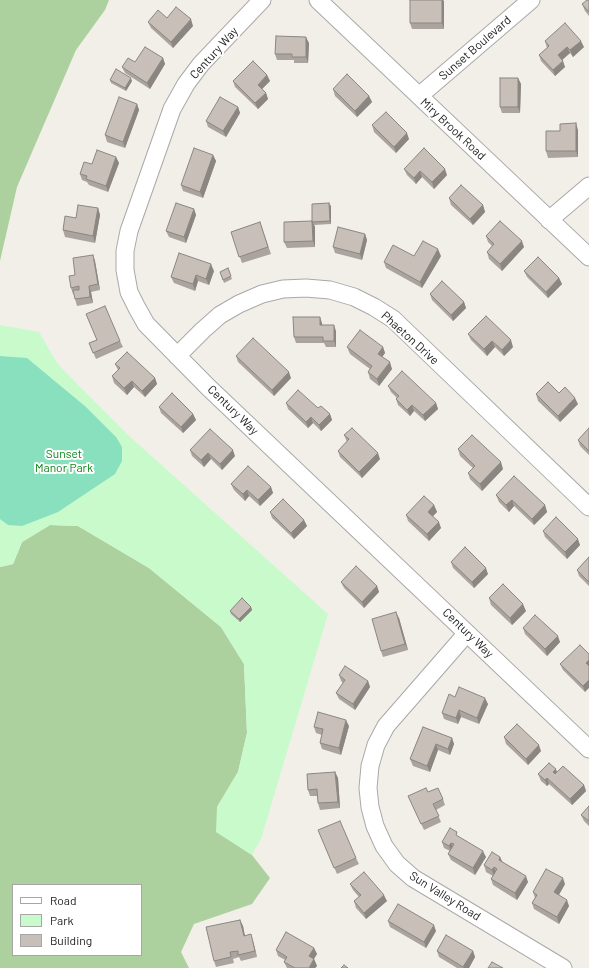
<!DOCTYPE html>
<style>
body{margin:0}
#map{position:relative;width:589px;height:968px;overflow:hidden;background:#f2efe9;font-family:Barlow,sans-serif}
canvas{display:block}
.legend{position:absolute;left:12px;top:884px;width:130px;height:72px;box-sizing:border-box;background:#fff;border:1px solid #a7a7a7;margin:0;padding:5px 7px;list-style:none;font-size:12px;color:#222}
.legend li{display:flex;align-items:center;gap:8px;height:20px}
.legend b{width:20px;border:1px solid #a7a7a7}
</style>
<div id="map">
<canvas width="589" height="968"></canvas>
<ul class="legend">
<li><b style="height:5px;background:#fff"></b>Road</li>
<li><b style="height:11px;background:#c8facc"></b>Park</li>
<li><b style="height:11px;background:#c7bfb8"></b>Building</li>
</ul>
</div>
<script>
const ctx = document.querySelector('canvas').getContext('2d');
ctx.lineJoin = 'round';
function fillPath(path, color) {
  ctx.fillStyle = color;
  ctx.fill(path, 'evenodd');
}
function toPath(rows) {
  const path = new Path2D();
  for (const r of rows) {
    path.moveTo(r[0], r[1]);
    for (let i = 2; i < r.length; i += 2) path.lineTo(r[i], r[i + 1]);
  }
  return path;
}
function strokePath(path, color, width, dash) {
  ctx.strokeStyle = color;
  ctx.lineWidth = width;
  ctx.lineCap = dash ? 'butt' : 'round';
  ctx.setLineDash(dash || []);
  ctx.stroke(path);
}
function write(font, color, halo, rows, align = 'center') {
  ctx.font = font + ' Barlow,sans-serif';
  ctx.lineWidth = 4;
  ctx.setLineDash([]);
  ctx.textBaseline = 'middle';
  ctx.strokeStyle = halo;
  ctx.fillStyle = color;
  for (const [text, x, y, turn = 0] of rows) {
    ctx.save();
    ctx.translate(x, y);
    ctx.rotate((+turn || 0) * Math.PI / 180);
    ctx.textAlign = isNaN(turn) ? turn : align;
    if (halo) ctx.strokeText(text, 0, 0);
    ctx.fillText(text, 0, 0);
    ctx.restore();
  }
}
fillPath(toPath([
 [0,0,109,0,105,10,76,50,17,187,0,261],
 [50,525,78,526,149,568,221,627,244,664,247,733,238,772,217,807,217,832,252,855,270,878,252,904,194,924,181,952,189,968,0,968,0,567,13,564,22,542],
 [13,885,141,885,141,955,13,955]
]), '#add19e');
fillPath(toPath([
 [0,325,39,332,57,363,80,387,128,435,328,614,261,839,252,855,216,832,217,807,238,772,247,733,244,664,221,627,149,568,78,526,50,525,22,542,13,564,0,567]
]), '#c8facc');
fillPath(toPath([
 [0,356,27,358,86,407,116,437,122,447,122,461,115,474,58,512,22,526,8,525,0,519]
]), '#88e0be');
const street = toPath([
 [262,0,201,64,186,84,172,109,129,231,125,251,125,270,129,292,137,308,146,324,208,387,589,749],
 [318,0,589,257],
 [419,96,531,0],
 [549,220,589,186],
 [177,356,203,330,220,315,239,304,262,294,283,289,306,288,330,290,354,297,374,307,393,319,589,507],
 [467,633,386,726,376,745,370,766,368,788,370,807,375,826,384,846,397,864,413,878,563,968]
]);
strokePath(street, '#a9a9a9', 19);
strokePath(street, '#fff', 17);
fillPath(toPath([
 [410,0,443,0,444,29,412,29,410,23],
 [589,0,589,16,585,11,582,4],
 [148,22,193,26,173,48,151,28],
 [545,41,584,47,573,57,570,53,562,60,565,67,555,76,541,61,539,55,547,48],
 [309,43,308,63,294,63,294,60,277,60,275,54],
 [163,58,165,64,150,89,125,73,122,67,135,62],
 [267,75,270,81,262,89,266,93,268,99,258,109,235,87,233,81],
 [518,78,521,84,520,113,502,113,500,107],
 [110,80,132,81,126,91,111,83],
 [333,89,369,96,372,102,357,117,335,96],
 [137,104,139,110,125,148,107,142,105,135],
 [238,107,240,113,226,137,208,127,206,121],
 [372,125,409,139,396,153,374,132],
 [578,130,578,157,548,158,546,151,560,131],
 [213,155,216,161,203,198,183,191,181,185],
 [116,157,119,163,108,192,89,185,87,182,82,180,80,174,92,164],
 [404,169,447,175,434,189,422,177,416,184,407,175],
 [449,198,483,205,485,212,473,225,451,205],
 [331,206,331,224,314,225,315,227,315,247,287,248,284,242],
 [98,208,100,215,95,243,65,237,63,230,76,218],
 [194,209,196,215,186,243,169,237,166,231],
 [260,222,271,254,242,263,231,232],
 [365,234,367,240,362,260,335,253,333,247],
 [486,236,524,247,502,271,489,259,487,252,492,246,488,242],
 [93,255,95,261,100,290,91,292,93,303,77,306,75,299,74,294,73,294,71,288,75,275],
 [414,256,441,256,422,288,386,268,384,262],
 [228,268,232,279,224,283,220,272],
 [214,271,209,285,198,281,195,291,174,283,171,277],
 [524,271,559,278,562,284,548,298,527,277],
 [430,294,464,302,466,308,453,321,432,300],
 [86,314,120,341,123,347,96,359,89,343,97,340],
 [322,323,322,325,336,331,336,347,326,347,324,343,296,343,294,337],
 [468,334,513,347,504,356,495,347,487,356,471,340],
 [347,347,383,347,385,353,382,357,392,369,379,386,370,379,368,372,370,369,350,354],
 [236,356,291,378,274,396,238,362],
 [115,364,155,378,157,384,145,397,134,387,127,395,114,383,112,376,118,370],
 [388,386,436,403,438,409,425,421,414,411,410,416,398,405,396,399,397,398,391,392],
 [536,394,578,404,560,422,538,401],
 [286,403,318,408,330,414,332,420,321,431,313,423,308,428,288,409],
 [159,407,193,414,196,420,183,433,161,413],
 [589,428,589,455,580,446,578,440],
 [344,435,380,459,362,478,340,457,338,451,347,442],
 [458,449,503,469,482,491,470,479,468,473,473,468,460,456],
 [190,450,235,456,222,470,211,459,204,467,192,456],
 [231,484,271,487,273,493,260,506,249,496,245,501,234,490],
 [496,495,545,505,547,512,534,525,514,506,509,512,499,502],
 [434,505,437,512,433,516,441,528,429,541,408,521,406,515],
 [270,512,304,520,307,526,294,539,272,518],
 [543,531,580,545,567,559,545,537],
 [589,557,589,586,579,576,577,570],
 [451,562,488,574,474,588,453,568],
 [341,582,377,586,379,592,364,608,344,588],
 [489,598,526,611,512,625,491,605],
 [251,607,252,610,240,622,231,614,230,611],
 [399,618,408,650,383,657,381,651],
 [523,628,560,642,547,656,525,634],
 [589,654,585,692,563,670,560,664],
 [339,675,368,681,370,687,355,710,339,699,336,693,343,683,341,681],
 [455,697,488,704,479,724,461,717,458,724,444,719,442,713],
 [349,726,341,755,322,749,320,743,322,735,316,733,314,727],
 [423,727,452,738,454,744,450,755,438,750,430,772,413,766,410,759],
 [504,737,541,751,528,765,506,744],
 [335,772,338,778,340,808,320,810,318,803,318,796,310,796,308,790],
 [557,772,584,785,586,791,572,805,549,784,547,786,541,781,538,774],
 [428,792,443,799,445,805,436,810,441,822,424,830,408,796],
 [589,806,589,826,584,821,581,815],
 [318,830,356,858,359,864,337,874],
 [459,837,486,857,475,875,451,860,448,854,450,851,444,848,442,842],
 [500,857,502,862,528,882,517,900,493,885,491,879,493,876,486,872,484,865],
 [350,884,387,901,366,919,356,908,354,901,359,897,353,890],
 [565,884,559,895,569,906,559,924,534,909,532,903,535,898,533,892],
 [240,920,243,926,245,936,253,941,257,957,241,961,239,957,233,959,234,963,216,967,214,961],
 [388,921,436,931,426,948,390,927],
 [314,948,317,954,314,959,317,966,315,968,287,968,284,962,285,960,278,956,276,950],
 [437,951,473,951,475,957,469,968,457,968,439,957]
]), '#aba49e');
fillPath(toPath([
 [442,0,443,0,444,1,444,29,442,23],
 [191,19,193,26,173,48,171,42],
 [306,37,309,43,308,63,306,57],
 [581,41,584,47,573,57,570,50],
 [567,47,570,53,561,61,558,55],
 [163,58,165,64,150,89,147,83],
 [563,61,565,67,555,76,553,70],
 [267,75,270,81,260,91,258,85],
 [131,78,132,81,126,91,125,88],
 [518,78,521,84,520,113,518,107],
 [266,93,268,99,258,109,255,103],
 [369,96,372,102,357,117,355,111],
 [137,104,139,110,125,148,123,142],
 [238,107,240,113,226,137,223,131],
 [576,123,578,130,578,157,576,151],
 [407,133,409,139,396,153,394,147],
 [213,155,216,161,203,198,200,192],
 [116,157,119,163,108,192,106,186],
 [445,169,447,175,434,189,432,182],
 [420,171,422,177,416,184,414,178],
 [329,203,331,206,331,224,330,221],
 [483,205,485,212,473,225,470,219],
 [98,208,100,215,95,243,93,236],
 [194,209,196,215,186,243,184,237],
 [312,221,315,227,315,247,313,241],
 [365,234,367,240,362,260,360,254],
 [522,241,524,247,502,271,500,264],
 [438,249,441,256,422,288,420,282],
 [93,255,95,261,100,290,98,284],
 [211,264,214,271,209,285,206,279],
 [196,275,198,281,195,291,193,284],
 [559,278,562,284,548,298,546,292],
 [89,286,91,292,93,303,90,297],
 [464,302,466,308,453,321,451,315],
 [320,317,322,323,323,331,320,325],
 [334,325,336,331,336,347,334,341],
 [511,340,513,347,504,356,502,350],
 [492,341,495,347,487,356,484,349],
 [383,347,385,353,380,360,378,354],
 [390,362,392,369,379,386,377,379],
 [289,372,291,378,274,396,272,390],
 [155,378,157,384,145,397,142,391],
 [132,381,134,387,127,395,124,388],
 [575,398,578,404,560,422,558,416],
 [436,403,438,409,425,421,423,415],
 [412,405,414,411,410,416,407,410],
 [193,414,196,420,183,433,181,427],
 [330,414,332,420,321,431,319,425],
 [311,417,313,423,308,428,306,422],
 [233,450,235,456,222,470,220,464],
 [208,453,211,459,204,467,201,460],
 [378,453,380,459,362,478,359,472],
 [501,462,503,469,482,491,480,484],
 [271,487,273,493,260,506,258,500],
 [247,490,249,496,245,501,243,494],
 [512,500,514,506,509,512,506,505],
 [434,505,437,512,431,518,428,512],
 [545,505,547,512,534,525,532,519],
 [304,520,307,526,294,539,291,533],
 [439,522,441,528,429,541,427,534],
 [578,539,580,545,567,559,565,552],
 [486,568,488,574,474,588,472,582],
 [377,586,379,592,364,608,362,602],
 [523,604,526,611,512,625,510,618],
 [251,607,252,610,240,622,239,619],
 [396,612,399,618,408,650,405,644],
 [558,636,560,642,547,656,545,649],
 [589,660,589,669,586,663],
 [589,680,589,688,585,692,583,686],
 [368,681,370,687,355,710,353,704],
 [485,698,488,704,479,724,477,718],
 [459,710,461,717,458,724,456,718],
 [346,720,349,726,341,755,339,748],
 [452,738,454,744,450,755,448,749],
 [436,744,438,750,430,772,427,766],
 [539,745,541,751,528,765,526,759],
 [556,769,558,775,556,778,553,772],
 [335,772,338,778,340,808,338,802],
 [547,778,549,784,547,786,545,780],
 [584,785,586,791,572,805,570,799],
 [451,843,454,849,451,852,449,846],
 [483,851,486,857,475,875,473,868],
 [500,857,503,863,499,860],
 [494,867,496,873,494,876,492,870],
 [526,876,528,882,517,900,515,893],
 [563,878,565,884,557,898,554,892],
 [384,895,387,901,366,919,364,913],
 [567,900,569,906,559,924,557,917],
 [240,920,243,926,246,942,244,936],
 [434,925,436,931,426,948,424,942],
 [251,934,253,941,257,957,255,951],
 [314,948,317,954,311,963,309,956],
 [473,951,475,957,469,968,464,968,463,967],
 [314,959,317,966,315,968,309,968]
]), '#8b8681');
const building = toPath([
 [410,0,442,0,442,23,410,23,410,0],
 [587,0,589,0,589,12,582,4,587,0],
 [176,7,191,19,171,42,148,22,158,10,167,18,176,7],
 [565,23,581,41,570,50,567,47,558,55,563,61,553,70,539,55,549,46,545,41,565,23],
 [276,36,306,37,306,57,292,57,292,54,275,54,276,36],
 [145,47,163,58,147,83,122,67,128,58,135,62,145,47],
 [253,61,267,75,258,85,266,93,255,103,233,81,253,61],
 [116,69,131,78,125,88,110,80,116,69],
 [347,74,369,96,355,111,333,89,347,74],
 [500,78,518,78,518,107,500,107,500,78],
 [119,97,137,104,123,142,105,135,119,97],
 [220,97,238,107,223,131,206,121,220,97],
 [386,112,407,133,394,147,372,125,386,112],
 [576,123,576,151,546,151,546,131,560,131,560,124,576,123],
 [194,148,213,155,200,192,181,185,194,148],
 [424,148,445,169,432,182,420,171,414,178,404,169,424,148],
 [97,150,116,157,106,186,86,179,87,176,80,174,84,162,92,164,97,150],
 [461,185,483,205,470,219,449,198,461,185],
 [176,203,194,209,184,237,166,231,176,203],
 [329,203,330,221,312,222,312,204,329,203],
 [78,205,98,208,93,236,63,230,65,216,76,218,78,205],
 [312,221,313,241,284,242,284,222,312,221],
 [500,221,522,241,500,264,487,252,494,244,486,236,500,221],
 [260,222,268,247,239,257,231,232,260,222],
 [338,227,365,234,360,254,333,247,338,227],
 [423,241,438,249,420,282,384,262,393,245,414,256,423,241],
 [179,253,211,264,206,279,196,275,193,284,171,277,179,253],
 [93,255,98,284,89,286,90,297,75,299,73,290,79,290,79,286,71,288,69,276,75,275,73,258,93,255],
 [538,257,559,278,546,292,524,271,538,257],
 [228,268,231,276,223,280,220,272,228,268],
 [442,281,464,302,451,315,430,294,442,281],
 [105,306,120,341,93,353,89,343,97,340,86,314,105,306],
 [486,316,511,340,502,350,492,341,484,349,468,334,486,316],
 [293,317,320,317,320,325,334,325,334,341,323,341,323,337,294,337,293,317],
 [360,330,383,347,378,354,390,362,377,379,368,372,372,366,347,347,360,330],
 [253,338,289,372,272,390,236,356,253,338],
 [127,352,155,378,142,391,132,381,124,388,112,376,120,368,115,364,127,352],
 [402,371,436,403,423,415,412,405,407,410,396,399,399,396,388,386,402,371],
 [548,382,559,393,565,387,575,398,558,416,536,394,548,382],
 [298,390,318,408,321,406,330,414,319,425,311,417,306,422,286,403,298,390],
 [172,393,193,414,181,427,159,407,172,393],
 [352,428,378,453,359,472,338,451,349,439,344,435,352,428],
 [589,428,589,451,578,440,589,428],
 [210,429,233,450,220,464,208,453,201,460,190,450,210,429],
 [472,435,501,462,480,484,468,473,475,466,458,449,472,435],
 [248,466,271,487,258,500,247,490,243,494,231,484,248,466],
 [514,476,545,505,532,519,512,500,506,505,496,495,514,476],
 [424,496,434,505,428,512,439,522,427,534,406,515,424,496],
 [283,499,304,520,291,533,270,512,283,499],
 [556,517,578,539,565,552,543,531,556,517],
 [465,547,486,568,472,582,451,562,465,547],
 [589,557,589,582,577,570,589,557],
 [356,566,377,586,362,602,341,582,356,566],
 [503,584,523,604,510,618,489,598,503,584],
 [242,598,251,607,239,619,230,611,242,598],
 [396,612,405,644,381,651,372,619,396,612],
 [535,615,558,636,545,649,523,628,535,615],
 [580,645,589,654,589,660,586,663,589,666,589,680,583,686,560,664,580,645],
 [345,666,368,681,353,704,336,693,345,680,339,675,345,666],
 [459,687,485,698,477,718,459,710,456,718,442,713,449,694,455,697,459,687],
 [318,712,346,720,339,748,320,743,323,729,314,727,318,712],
 [517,724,539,745,526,759,504,737,517,724],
 [423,727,452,738,448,749,436,744,427,766,410,759,423,727],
 [549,763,556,769,553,772,555,774,563,766,584,785,570,799,547,778,545,780,538,774,549,763],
 [335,772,338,802,318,803,317,789,308,790,307,774,335,772],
 [426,788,428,792,438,788,443,799,433,804,439,816,421,824,408,796,426,788],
 [589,806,589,821,581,815,589,806],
 [340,821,356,858,334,868,318,830,340,821],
 [450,828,457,832,456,835,483,851,473,868,448,854,454,844,451,843,449,846,442,842,450,828],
 [492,852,500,857,499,860,526,876,515,893,491,879,497,869,494,867,492,870,484,865,492,852],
 [546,869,563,878,554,892,567,900,557,917,532,903,537,895,533,892,546,869],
 [364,872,384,895,364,913,354,901,361,895,350,884,364,872],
 [398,904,434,925,424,942,388,921,398,904],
 [240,920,244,936,251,934,255,951,238,955,238,951,230,952,231,957,214,961,206,927,240,920],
 [286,932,314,948,309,956,314,959,309,968,295,968,284,962,287,957,276,950,286,932],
 [446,935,473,951,463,967,437,951,446,935],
 [492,962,503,968,488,968,492,962],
 [344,965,348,968,341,968,344,965]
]);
fillPath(building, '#c7bfb8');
strokePath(building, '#8b8681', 1);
write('12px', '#222', '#fff', [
 ["Sunset Boulevard",475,48,-41],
 ["Century Way",214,53,-48],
 ["Miry Brook Road",453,129,43],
 ["Phaeton Drive",410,338,42],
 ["Century Way",233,410,44],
 ["Century Way",468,633,44],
 ["Sun Valley Road",445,896,32]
]);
write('12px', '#0c8416', '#fff', [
 ["Sunset",64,454],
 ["Manor Park",64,468]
]);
</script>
